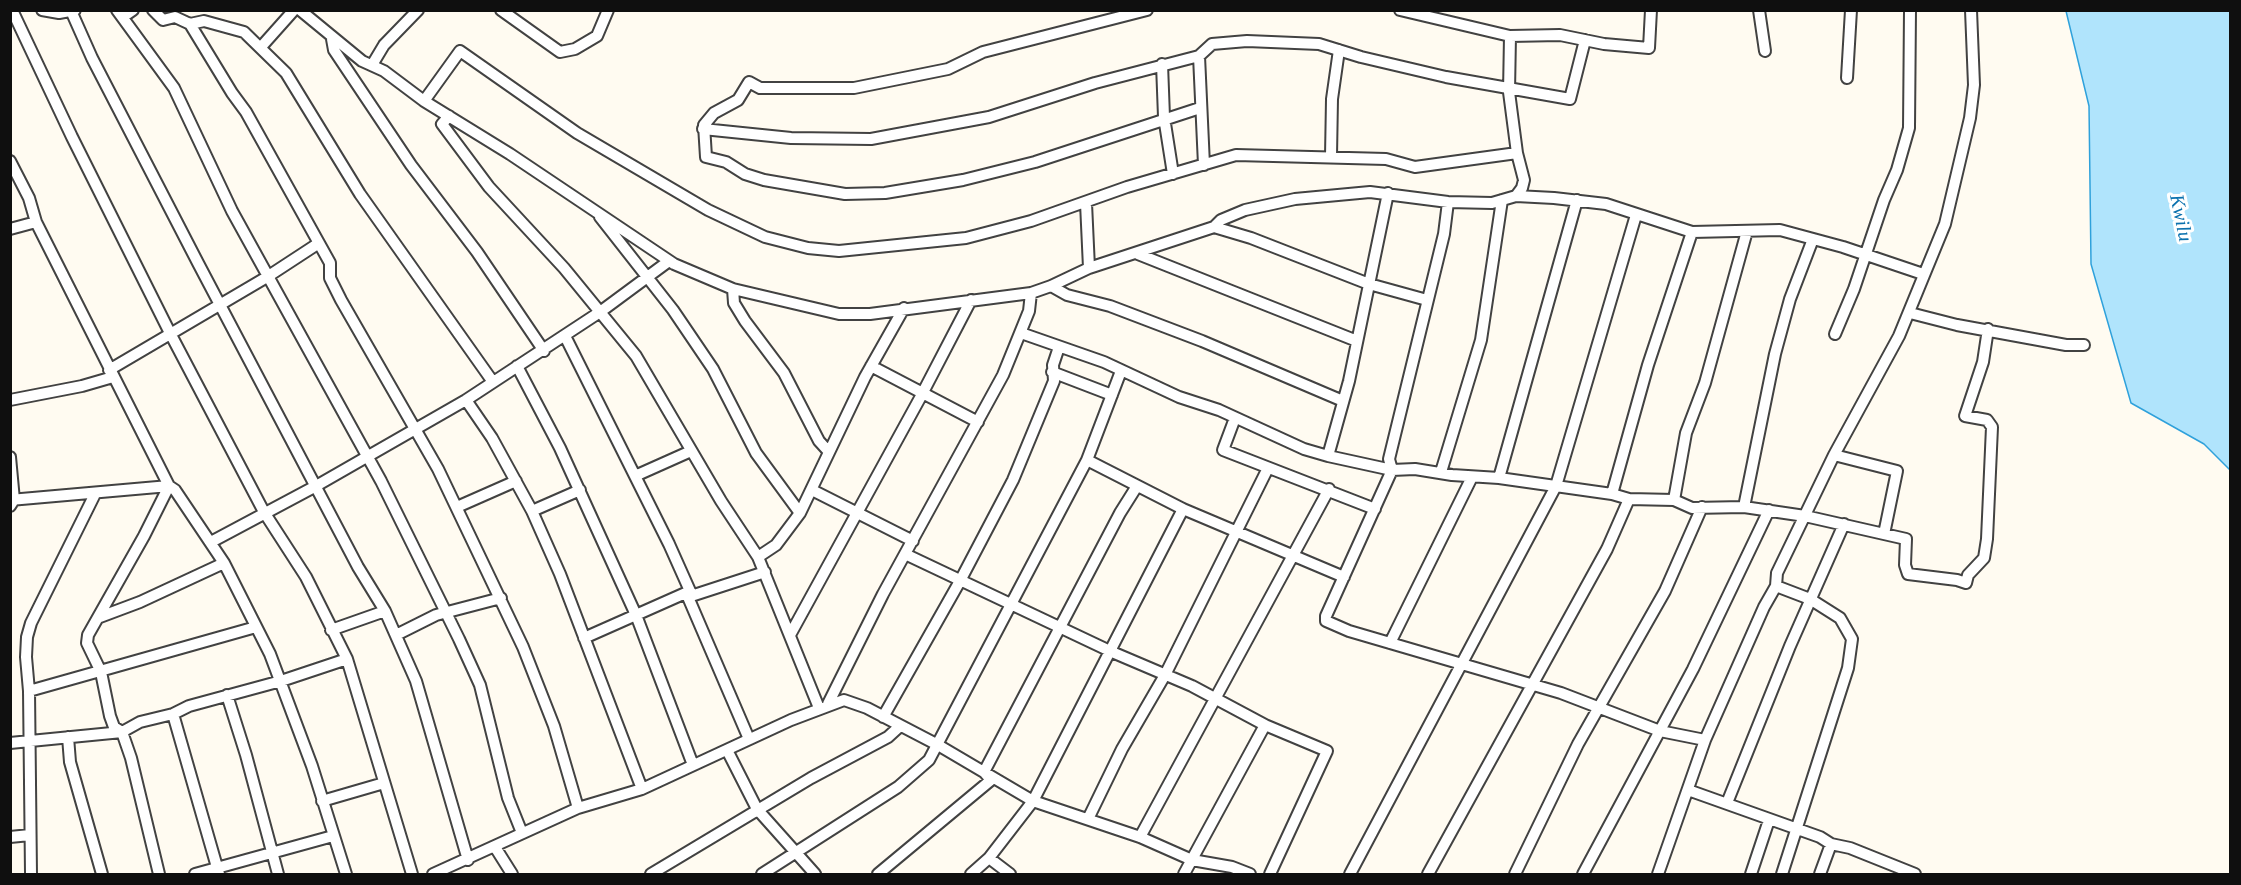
<!DOCTYPE html>
<style>
body{margin:0}
#map{position:relative;width:2241px;height:885px;overflow:hidden;background:#fffbf1;font-family:Georgia,serif}
canvas{display:block}
.frame{position:absolute;inset:0;border:12px solid #0f0f0f;pointer-events:none}
</style>
<div id="map">
<canvas width="2241" height="885"></canvas>
<div class="frame"></div>
</div>
<script>
const ctx = document.querySelector('canvas').getContext('2d');
ctx.lineJoin = 'round';
function fillPath(path, color) {
  ctx.fillStyle = color;
  ctx.fill(path, 'evenodd');
}
function toPath(rows) {
  const path = new Path2D();
  for (const r of rows) {
    path.moveTo(r[0], r[1]);
    for (let i = 2; i < r.length; i += 2) path.lineTo(r[i], r[i + 1]);
  }
  return path;
}
function strokePath(path, color, width, dash) {
  ctx.strokeStyle = color;
  ctx.lineWidth = width;
  ctx.lineCap = dash ? 'butt' : 'round';
  ctx.setLineDash(dash || []);
  ctx.stroke(path);
}
function write(font, color, halo, rows, align = 'center') {
  ctx.font = font + ' Georgia,serif';
  ctx.lineWidth = 6;
  ctx.setLineDash([]);
  ctx.textBaseline = 'middle';
  ctx.strokeStyle = halo;
  ctx.fillStyle = color;
  for (const [text, x, y, turn = 0] of rows) {
    ctx.save();
    ctx.translate(x, y);
    ctx.rotate((+turn || 0) * Math.PI / 180);
    ctx.textAlign = isNaN(turn) ? turn : align;
    if (halo) ctx.strokeText(text, 0, 0);
    ctx.fillText(text, 0, 0);
    ctx.restore();
  }
}
const water = toPath([
 [2066,11,2230,11,2230,470,2204,444,2131,403,2091,264,2089,106,2066,11]
]);
fillPath(water, '#b0e4fc');
strokePath(water, '#2fa1db', 1.5);
const minor = toPath([
 [12,10,72,137,170,333,264,512,306,577,347,659,412,874],
 [42,10,59,13,75,10],
 [117,10,174,88,232,211,381,481,459,639,480,685,508,798,522,833],
 [153,10,163,20,175,17,190,24,204,21,244,32,286,73,360,194,493,382],
 [300,10,362,61,384,71,424,101,510,154,674,264,733,289,839,314,870,314,1031,293,1051,286,1089,268,1214,227,1221,220,1245,210,1295,199,1370,192,1448,202,1492,203,1516,196,1554,198,1606,204,1692,232,1780,230,1843,247,1923,274],
 [501,10,560,52,575,49,597,36,608,10],
 [1147,10,983,52,948,69,854,88,760,88,749,82,738,100,714,113,704,125,706,157,726,162,745,174,764,180,845,194,885,193,963,180,1035,162,1200,108],
 [1400,10,1510,36,1560,35,1604,44,1649,48,1651,10],
 [1759,10,1765,51],
 [72,13,92,58,198,263,358,567,385,611,416,681,468,860],
 [123,17,133,10],
 [190,24,232,93,246,112,330,263,330,278,341,300,438,469,523,647,554,726,578,808],
 [1510,36,1509,92,1517,153,1524,180,1522,188,1516,196],
 [332,39,334,50,411,165,477,252,544,351],
 [261,47,294,10],
 [1199,56,1204,165],
 [1162,64,1164,117,1173,174],
 [372,65,384,45,418,10],
 [1847,78,1851,10],
 [424,101,460,51,577,133,708,210,765,237,808,248,839,251,966,238,1031,221,1127,187,1236,155,1386,159,1415,167,1517,153],
 [449,116,442,124,489,187,564,268,636,356,721,501,758,557,819,708],
 [703,129,791,138,871,139,989,117,1095,83,1199,56,1212,44,1247,41,1319,44,1361,57,1446,77,1570,99,1585,40],
 [1331,156,1332,99,1339,50],
 [10,161,29,198,36,222,169,486,175,490,224,563,270,654,312,766,346,874],
 [1448,202,1444,234,1389,459,1392,470,1326,616,1326,621,1349,631,1561,693,1660,731,1705,740],
 [1086,203,1089,268],
 [600,217,673,310,713,369,756,453,800,513],
 [1214,227,1251,238,1369,284,1427,300],
 [10,229,36,222],
 [1138,254,1357,341],
 [1051,286,1067,295,1110,306,1202,341,1343,401],
 [733,289,734,303,745,321,784,373,819,441,829,452],
 [1910,313,1957,325,2066,345,2084,345],
 [1021,333,1104,362,1179,397,1219,410,1304,449,1328,456,1392,470,1415,469,1452,475,1499,478,1612,494,1629,499,1674,500,1692,508,1744,507,1805,516,1906,539,1905,565,1908,574,1957,580,1966,583,1968,575,1984,558,1987,539,1992,427,1987,420,1965,416,1983,362,1988,329],
 [1835,334,1854,289,1884,200,1897,170,1909,128,1910,10],
 [565,336,669,544,690,591,688,597,749,739],
 [517,366,560,448,636,615,693,765],
 [871,366,978,422],
 [109,370,267,277,319,243],
 [1052,372,1112,395],
 [10,400,82,386,113,377],
 [466,400,492,438,532,511,560,574,642,789],
 [1235,418,1223,450,1375,509],
 [1834,455,1897,471,1884,534],
 [1328,456,1349,381,1388,193],
 [10,457,14,500,10,506],
 [1087,460,1183,509,1344,577],
 [1441,472,1481,340,1502,200],
 [635,476,691,451],
 [1499,478,1577,200],
 [812,490,913,541],
 [1612,494,1648,365,1692,232],
 [10,500,169,486,144,536,88,635,87,643,101,672,110,716,114,727,122,732,131,758,159,874],
 [1674,500,1686,433,1705,383,1747,231],
 [457,507,516,481],
 [1744,507,1775,354,1790,299,1813,239],
 [532,511,580,490],
 [211,542,316,486,466,400,600,312,669,261],
 [905,554,1112,652,1192,686,1265,725,1327,751,1270,874],
 [758,557,776,545,800,513,865,377,904,308],
 [1776,586,1810,599,1840,618,1852,639,1848,668,1782,874],
 [688,597,765,572],
 [100,617,140,602,224,563],
 [331,630,385,611],
 [396,635,436,615,501,598],
 [790,635,920,398,971,300],
 [584,638,690,591],
 [1390,643,1472,477],
 [29,691,256,627],
 [227,695,246,755,278,874],
 [828,704,883,594,1003,375,1029,311,1031,293],
 [173,714,219,874],
 [883,717,960,581,1013,480,1054,381,1053,365,1059,347],
 [68,737,70,762,102,874],
 [10,743,122,732,140,722,173,714,189,706,281,681,347,659],
 [727,750,757,809,815,874],
 [1688,790,1820,837,1831,844,1850,848,1915,874],
 [322,801,384,783],
 [1727,803,1790,646,1844,524],
 [1088,819,1122,749,1165,675,1268,468],
 [10,837,30,835],
 [1140,837,1329,489],
 [495,847,512,874],
 [989,858,1010,874],
 [31,874,29,691,26,657,27,637,31,623,95,494],
 [195,874,333,836],
 [433,874,578,808,642,789,791,720,844,700,867,708,938,745,1033,801,1140,837,1192,860,1232,867,1250,874],
 [651,874,811,778,888,737,900,726],
 [762,874,898,787,929,760,1087,460,1121,371],
 [878,874,991,780,984,772,1120,513,1137,486],
 [971,874,989,858,1033,801,1183,509],
 [1184,874,1265,725],
 [1350,874,1556,486,1636,215],
 [1428,874,1607,549,1629,499],
 [1515,874,1578,744,1665,591,1702,507],
 [1583,874,1693,669,1769,510],
 [1658,874,1705,740,1764,607,1776,586,1777,573,1834,455,1899,336,1945,224,1970,118,1974,85,1971,10],
 [1751,874,1769,820],
 [1820,874,1831,844]
]);
strokePath(minor, '#424242', 14);
strokePath(minor, '#fff', 10);
write('italic 20px', '#0a71ae', '#fff', [
 ["Kwilu",2180,218,78]
]);
</script>
